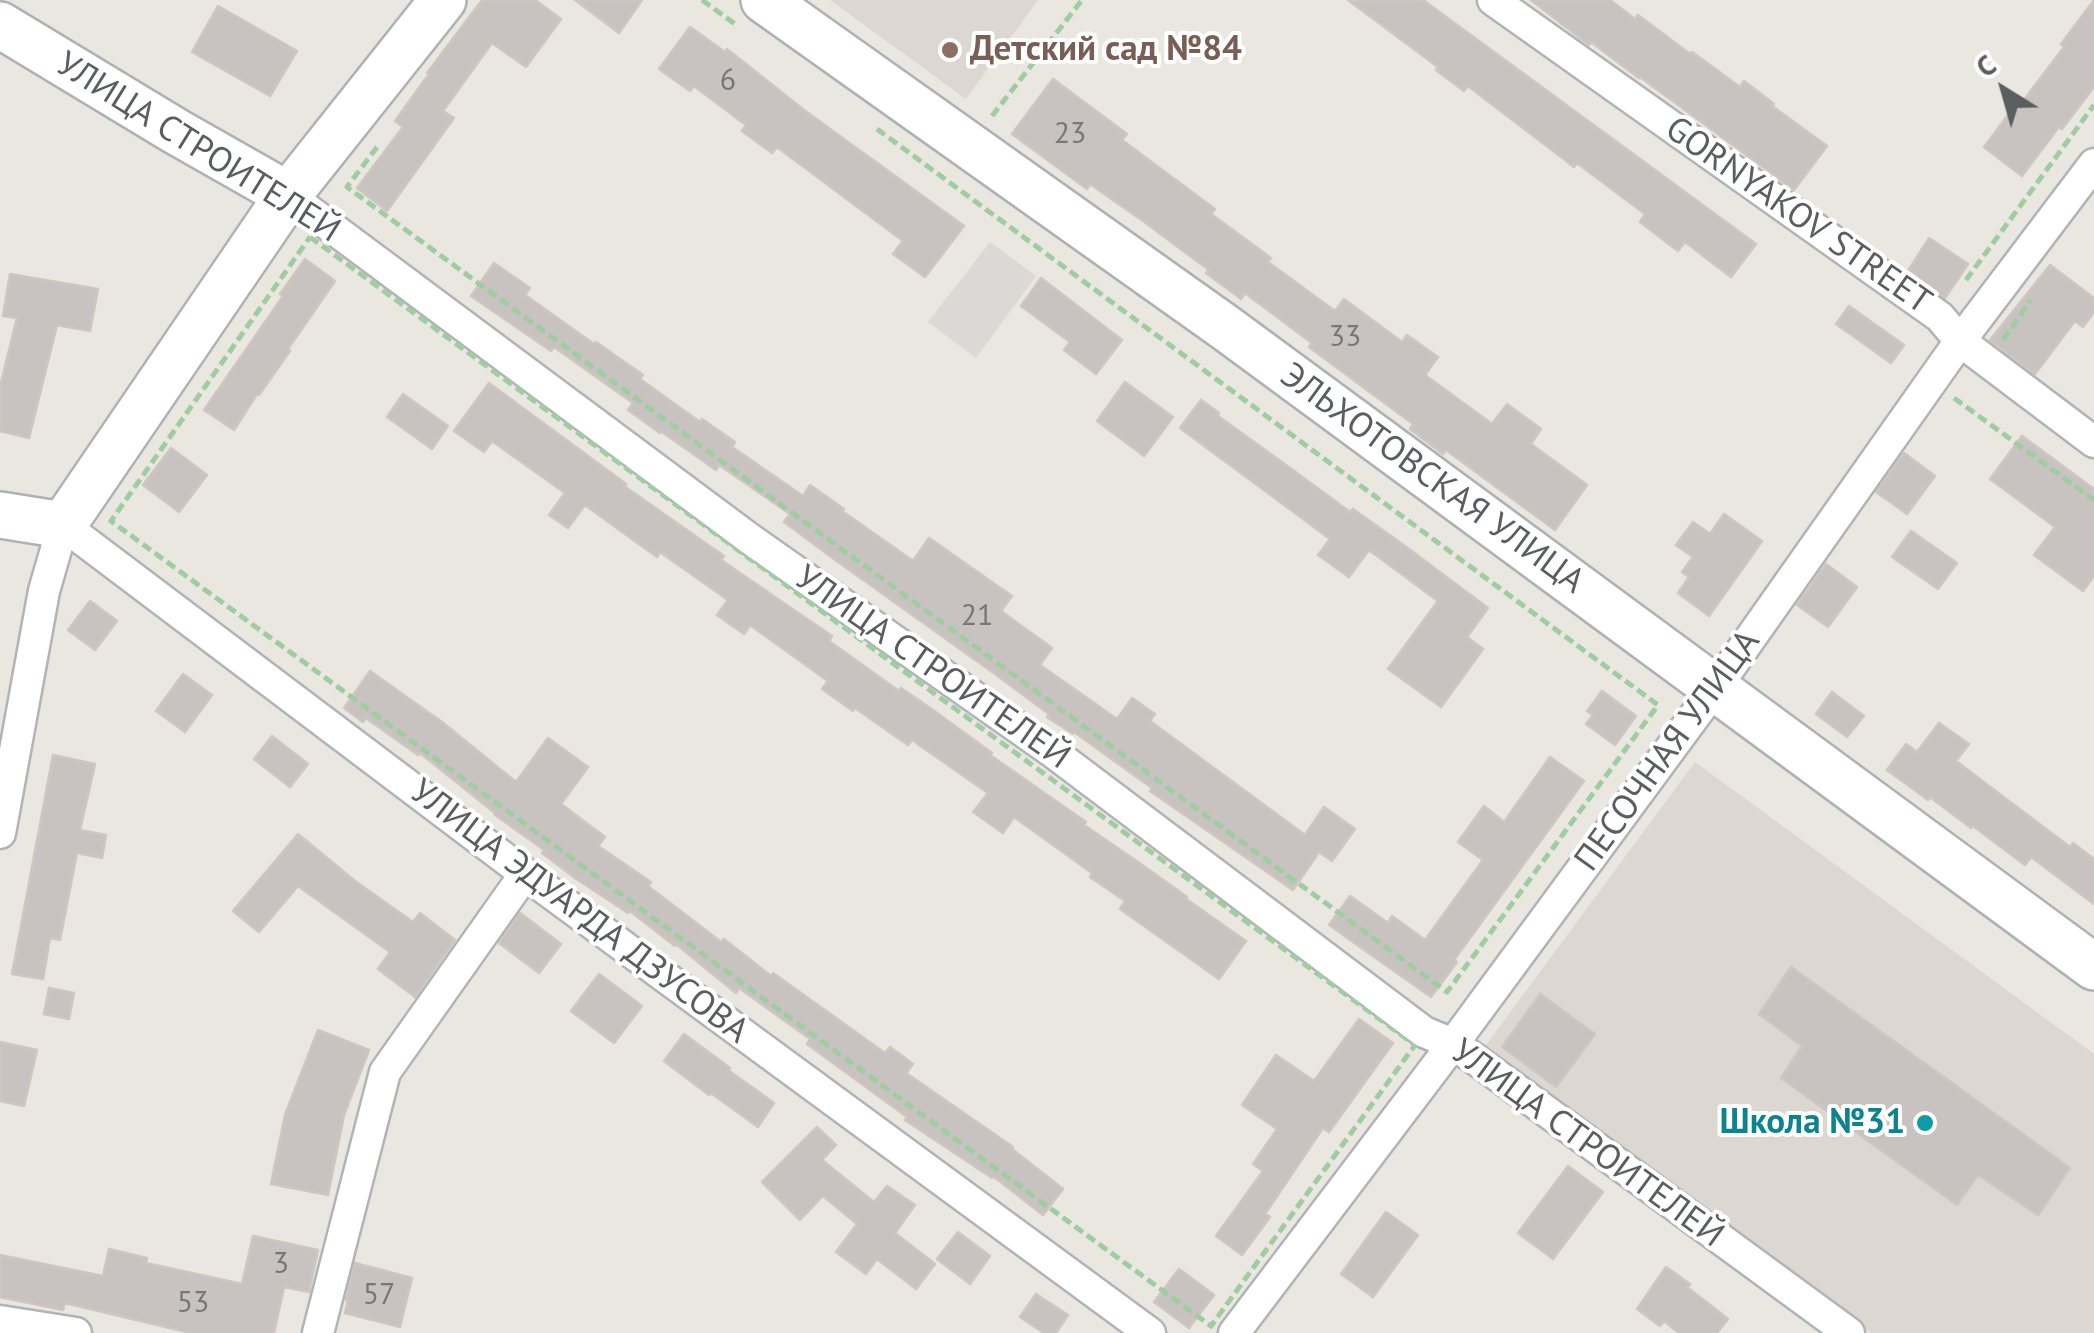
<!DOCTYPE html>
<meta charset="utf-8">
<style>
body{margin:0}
#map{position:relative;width:2094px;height:1333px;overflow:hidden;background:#eae6e0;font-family:"PT Sans",sans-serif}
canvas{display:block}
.north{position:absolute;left:1954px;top:40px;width:100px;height:100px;-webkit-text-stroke:8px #fff;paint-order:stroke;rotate:323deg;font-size:28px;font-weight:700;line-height:40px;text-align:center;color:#595e60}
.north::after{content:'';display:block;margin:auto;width:35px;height:45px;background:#595e60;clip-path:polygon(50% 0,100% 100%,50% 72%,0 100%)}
</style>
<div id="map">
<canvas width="2094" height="1333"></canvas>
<div class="north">С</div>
</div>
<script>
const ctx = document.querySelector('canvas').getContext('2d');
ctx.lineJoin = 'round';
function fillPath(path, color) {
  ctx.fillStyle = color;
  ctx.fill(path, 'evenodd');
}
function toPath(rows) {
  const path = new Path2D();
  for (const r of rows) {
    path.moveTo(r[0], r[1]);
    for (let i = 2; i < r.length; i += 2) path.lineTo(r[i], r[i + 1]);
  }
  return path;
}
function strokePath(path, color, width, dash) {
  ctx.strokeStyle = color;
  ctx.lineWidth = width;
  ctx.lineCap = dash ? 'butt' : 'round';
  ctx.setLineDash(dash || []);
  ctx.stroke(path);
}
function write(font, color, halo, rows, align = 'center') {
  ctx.font = font + ' "PT Sans",sans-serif';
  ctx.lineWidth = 8;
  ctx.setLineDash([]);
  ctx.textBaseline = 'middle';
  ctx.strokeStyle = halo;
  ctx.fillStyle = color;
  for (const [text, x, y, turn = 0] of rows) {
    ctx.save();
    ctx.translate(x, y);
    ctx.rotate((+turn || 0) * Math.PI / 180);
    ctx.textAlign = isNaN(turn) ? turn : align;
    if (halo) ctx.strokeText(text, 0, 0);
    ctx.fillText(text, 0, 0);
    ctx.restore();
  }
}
fillPath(toPath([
 [990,242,1036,276,976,358,928,322]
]), '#dcd8d5');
fillPath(toPath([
 [830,0,1038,0,966,99],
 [1695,762,2094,1054,2094,1333,1872,1333,1483,1049]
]), '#ddd7d2');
const building = toPath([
 [482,0,535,0,561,19,526,67,492,43,443,111,454,118,387,211,357,188,403,127,395,121,429,74,427,73,482,0],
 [575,0,642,0,619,33,575,0],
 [1348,0,1423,0,1756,244,1731,277,1685,242,1678,251,1640,222,1645,214,1577,163,1574,167,1468,86,1464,91,1436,70,1438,67,1348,0],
 [1531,0,1610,0,1635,19,1638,15,1690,54,1692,52,1740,87,1744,81,1774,104,1772,106,1827,146,1794,190,1640,77,1639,78,1591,42,1589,45,1531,0],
 [2094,0,2094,87,2062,129,2059,127,2022,176,1984,147,2008,115,2011,117,2064,47,2061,44,2094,0],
 [218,6,297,51,270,96,192,52,218,6],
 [690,27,725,52,727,49,804,110,964,226,925,277,893,254,903,241,777,147,772,153,742,131,746,125,694,86,690,91,659,69,690,27],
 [1053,79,1127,134,1122,140,1215,209,1211,214,1271,258,1268,262,1335,311,1344,299,1402,342,1407,335,1438,357,1425,375,1492,424,1507,404,1541,429,1531,444,1587,485,1555,530,1446,450,1443,454,1410,429,1413,424,1309,347,1312,343,1245,293,1241,299,1206,273,1209,270,1143,221,1090,184,1087,189,1012,134,1053,79],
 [1929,238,1968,264,1945,298,1908,271,1929,238],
 [305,259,335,281,288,349,290,351,259,395,257,394,234,430,204,410,283,296,280,294,305,259],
 [494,263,530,288,525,295,594,344,596,342,643,375,640,379,700,422,702,419,735,442,732,447,803,496,810,485,844,509,842,511,913,561,929,538,1012,596,1001,611,1052,648,1040,665,1117,719,1132,698,1155,714,1150,721,1305,835,1324,807,1355,829,1332,861,1319,852,1293,890,1150,791,1152,788,1074,732,1073,734,1047,717,1049,714,995,674,834,559,784,522,790,514,719,465,716,470,662,432,660,433,628,410,633,403,554,347,551,351,471,296,494,263],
 [2050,265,2094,298,2094,312,2083,327,2075,321,2035,374,1990,340,2050,265],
 [10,274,98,289,90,331,57,325,29,438,0,431,0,387,17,318,3,316,10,274],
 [1041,278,1122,340,1096,374,1064,350,1070,342,1021,306,1041,278],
 [1849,306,1904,345,1891,363,1836,324,1849,306],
 [1125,382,1173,417,1144,456,1097,421,1125,382],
 [489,383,626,484,624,486,724,556,721,560,832,636,829,641,899,691,901,688,933,710,992,753,990,755,1086,822,1084,825,1148,869,1187,897,1186,899,1246,941,1219,979,1120,909,1125,901,1090,877,1092,873,1014,817,1003,833,973,812,988,793,912,740,908,745,855,708,853,711,822,689,828,681,750,625,744,634,717,615,728,600,660,552,657,557,585,505,568,528,549,515,565,493,492,441,484,452,454,431,489,383],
 [403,394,448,426,432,449,387,417,403,394],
 [1201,400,1219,413,1218,416,1297,473,1350,512,1353,509,1405,546,1488,608,1467,637,1483,649,1441,707,1388,669,1438,601,1369,550,1349,577,1318,555,1330,539,1180,428,1201,400],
 [2022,436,2094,489,2094,576,2083,591,2034,555,2055,527,1990,479,2022,436],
 [171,448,207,475,179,512,143,485,171,448],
 [1904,453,1935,476,1907,514,1876,492,1904,453],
 [1724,514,1762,541,1709,616,1678,593,1689,577,1682,572,1693,557,1676,545,1693,522,1710,534,1724,514],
 [1911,531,1957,563,1938,589,1892,557,1911,531],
 [1826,564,1857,587,1828,627,1797,605,1826,564],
 [90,601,117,621,95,650,68,630,90,601],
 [370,671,442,722,516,782,548,738,588,767,561,804,605,837,598,846,651,882,648,886,721,942,724,939,771,976,773,973,885,1053,890,1047,913,1064,906,1073,1013,1147,1012,1149,1063,1189,1043,1215,993,1176,992,1178,905,1120,907,1117,807,1044,810,1039,739,988,736,993,676,944,675,946,630,911,628,913,575,878,542,853,544,850,494,814,495,813,420,753,418,755,366,718,363,722,344,708,370,671],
 [183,674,212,695,185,732,156,711,183,674],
 [1602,691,1636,716,1615,745,1586,724,1593,715,1587,711,1602,691],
 [1832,692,1864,716,1847,737,1816,714,1832,692],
 [1939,723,1969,744,1956,761,2070,847,2073,843,2094,859,2094,904,2031,857,2025,865,1973,826,1971,828,1930,797,1928,800,1887,770,1906,744,1917,752,1939,723],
 [272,736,308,764,290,787,254,759,272,736],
 [53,755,95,764,80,830,106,835,102,858,77,853,60,940,50,938,43,979,12,974,53,755],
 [1550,757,1584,781,1454,960,1457,962,1431,997,1329,925,1350,896,1388,923,1392,916,1425,940,1483,860,1458,842,1484,806,1504,822,1550,757],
 [298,834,355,881,413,922,420,913,455,940,415,997,378,969,390,952,298,886,259,932,233,911,298,834],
 [520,913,561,944,539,973,499,943,520,913],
 [1791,967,2070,1168,2038,1215,1978,1175,1957,1205,1781,1078,1802,1046,1759,1014,1791,967],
 [599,974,642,1006,614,1043,571,1011,599,974],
 [49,988,74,993,69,1019,44,1014,49,988],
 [1540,994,1595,1034,1556,1087,1502,1047,1540,994],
 [1359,1019,1393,1043,1329,1132,1323,1128,1265,1214,1270,1217,1242,1255,1216,1236,1263,1171,1253,1164,1277,1129,1242,1105,1276,1055,1314,1081,1359,1019],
 [318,1030,369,1050,344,1115,328,1195,271,1184,285,1115,318,1030],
 [684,1034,730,1068,728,1070,774,1103,758,1127,711,1093,709,1095,664,1061,684,1034],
 [0,1042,37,1050,24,1106,0,1101,0,1042],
 [817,1127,836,1145,822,1160,874,1202,887,1186,915,1205,895,1233,935,1264,916,1289,877,1259,866,1274,836,1252,857,1224,823,1196,800,1220,762,1182,817,1127],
 [1568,1166,1603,1192,1553,1259,1518,1233,1568,1166],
 [1386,1212,1418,1235,1373,1297,1341,1274,1386,1212],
 [958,1232,990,1256,970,1284,937,1259,958,1232],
 [253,1236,318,1250,309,1292,284,1287,274,1333,191,1333,65,1303,63,1310,0,1297,0,1255,103,1276,109,1249,147,1258,146,1263,242,1284,253,1236],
 [355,1263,412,1278,400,1327,345,1313,348,1300,346,1300,355,1263],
 [1666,1267,1690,1284,1687,1287,1728,1319,1717,1333,1679,1333,1664,1321,1660,1326,1637,1309,1666,1267],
 [1179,1269,1214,1295,1189,1328,1154,1302,1179,1269],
 [1036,1294,1068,1315,1056,1333,1044,1333,1020,1317,1036,1294]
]);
fillPath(building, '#c8c3c0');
strokePath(building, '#cec6bf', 2.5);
const street = toPath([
 [1493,0,1940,317,1960,341,2094,442],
 [288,195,750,539,1054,753,1424,1032,1453,1044,1475,1059,1849,1333],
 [0,833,44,591,63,525,548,891,1150,1333],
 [0,1321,76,1333],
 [318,1333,385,1072,525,874],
 [1234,1333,1453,1044,1716,687,1960,341,2094,164]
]);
const secondary = toPath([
 [764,0,1226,328,2094,967],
 [0,25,177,132,288,195],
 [0,515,63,525,288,195,443,0]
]);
strokePath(street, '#b1b4b7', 35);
strokePath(secondary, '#adb2b5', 50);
strokePath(toPath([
 [702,0,735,24],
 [992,116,1082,0],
 [377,147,347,187,1447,992,1658,705,877,129],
 [310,237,1415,1045,1211,1326,111,521,310,237],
 [1966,280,2094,105],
 [2003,340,2031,300],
 [1954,398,2094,500]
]), '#a0cca2', 5, [10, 5]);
strokePath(street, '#fff', 30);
strokePath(secondary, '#fff', 45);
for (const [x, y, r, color] of [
 [950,50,10,"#8d6e63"],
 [1925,1123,10,"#0f9aa8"]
]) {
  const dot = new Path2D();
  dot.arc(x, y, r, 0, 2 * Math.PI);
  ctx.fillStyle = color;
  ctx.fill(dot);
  strokePath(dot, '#fff', 4);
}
write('30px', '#757778', null, [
 ["6",728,81],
 ["23",1070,134],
 ["33",1345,337],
 ["21",977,616],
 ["3",281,1264],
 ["57",379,1295],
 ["53",193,1303]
]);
write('bold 35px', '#785e54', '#fff', [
 ["Детский сад №84",970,50]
], 'left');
write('35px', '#595e60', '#fff', [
 ["УЛИЦА СТРОИТЕЛЕЙ",198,148,32],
 ["GORNYAKOV STREET",1798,216,35],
 ["ЭЛЬХОТОВСКАЯ УЛИЦА",1432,479,36],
 ["УЛИЦА СТРОИТЕЛЕЙ",932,668,35],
 ["ПЕСОЧНАЯ УЛИЦА",1668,751,-54],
 ["УЛИЦА ЭДУАРДА ДЗУСОВА",579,912,37],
 ["УЛИЦА СТРОИТЕЛЕЙ",1587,1144,36]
]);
write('bold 35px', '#0d838f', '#fff', [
 ["Школа №31",1905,1123]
], 'right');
</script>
